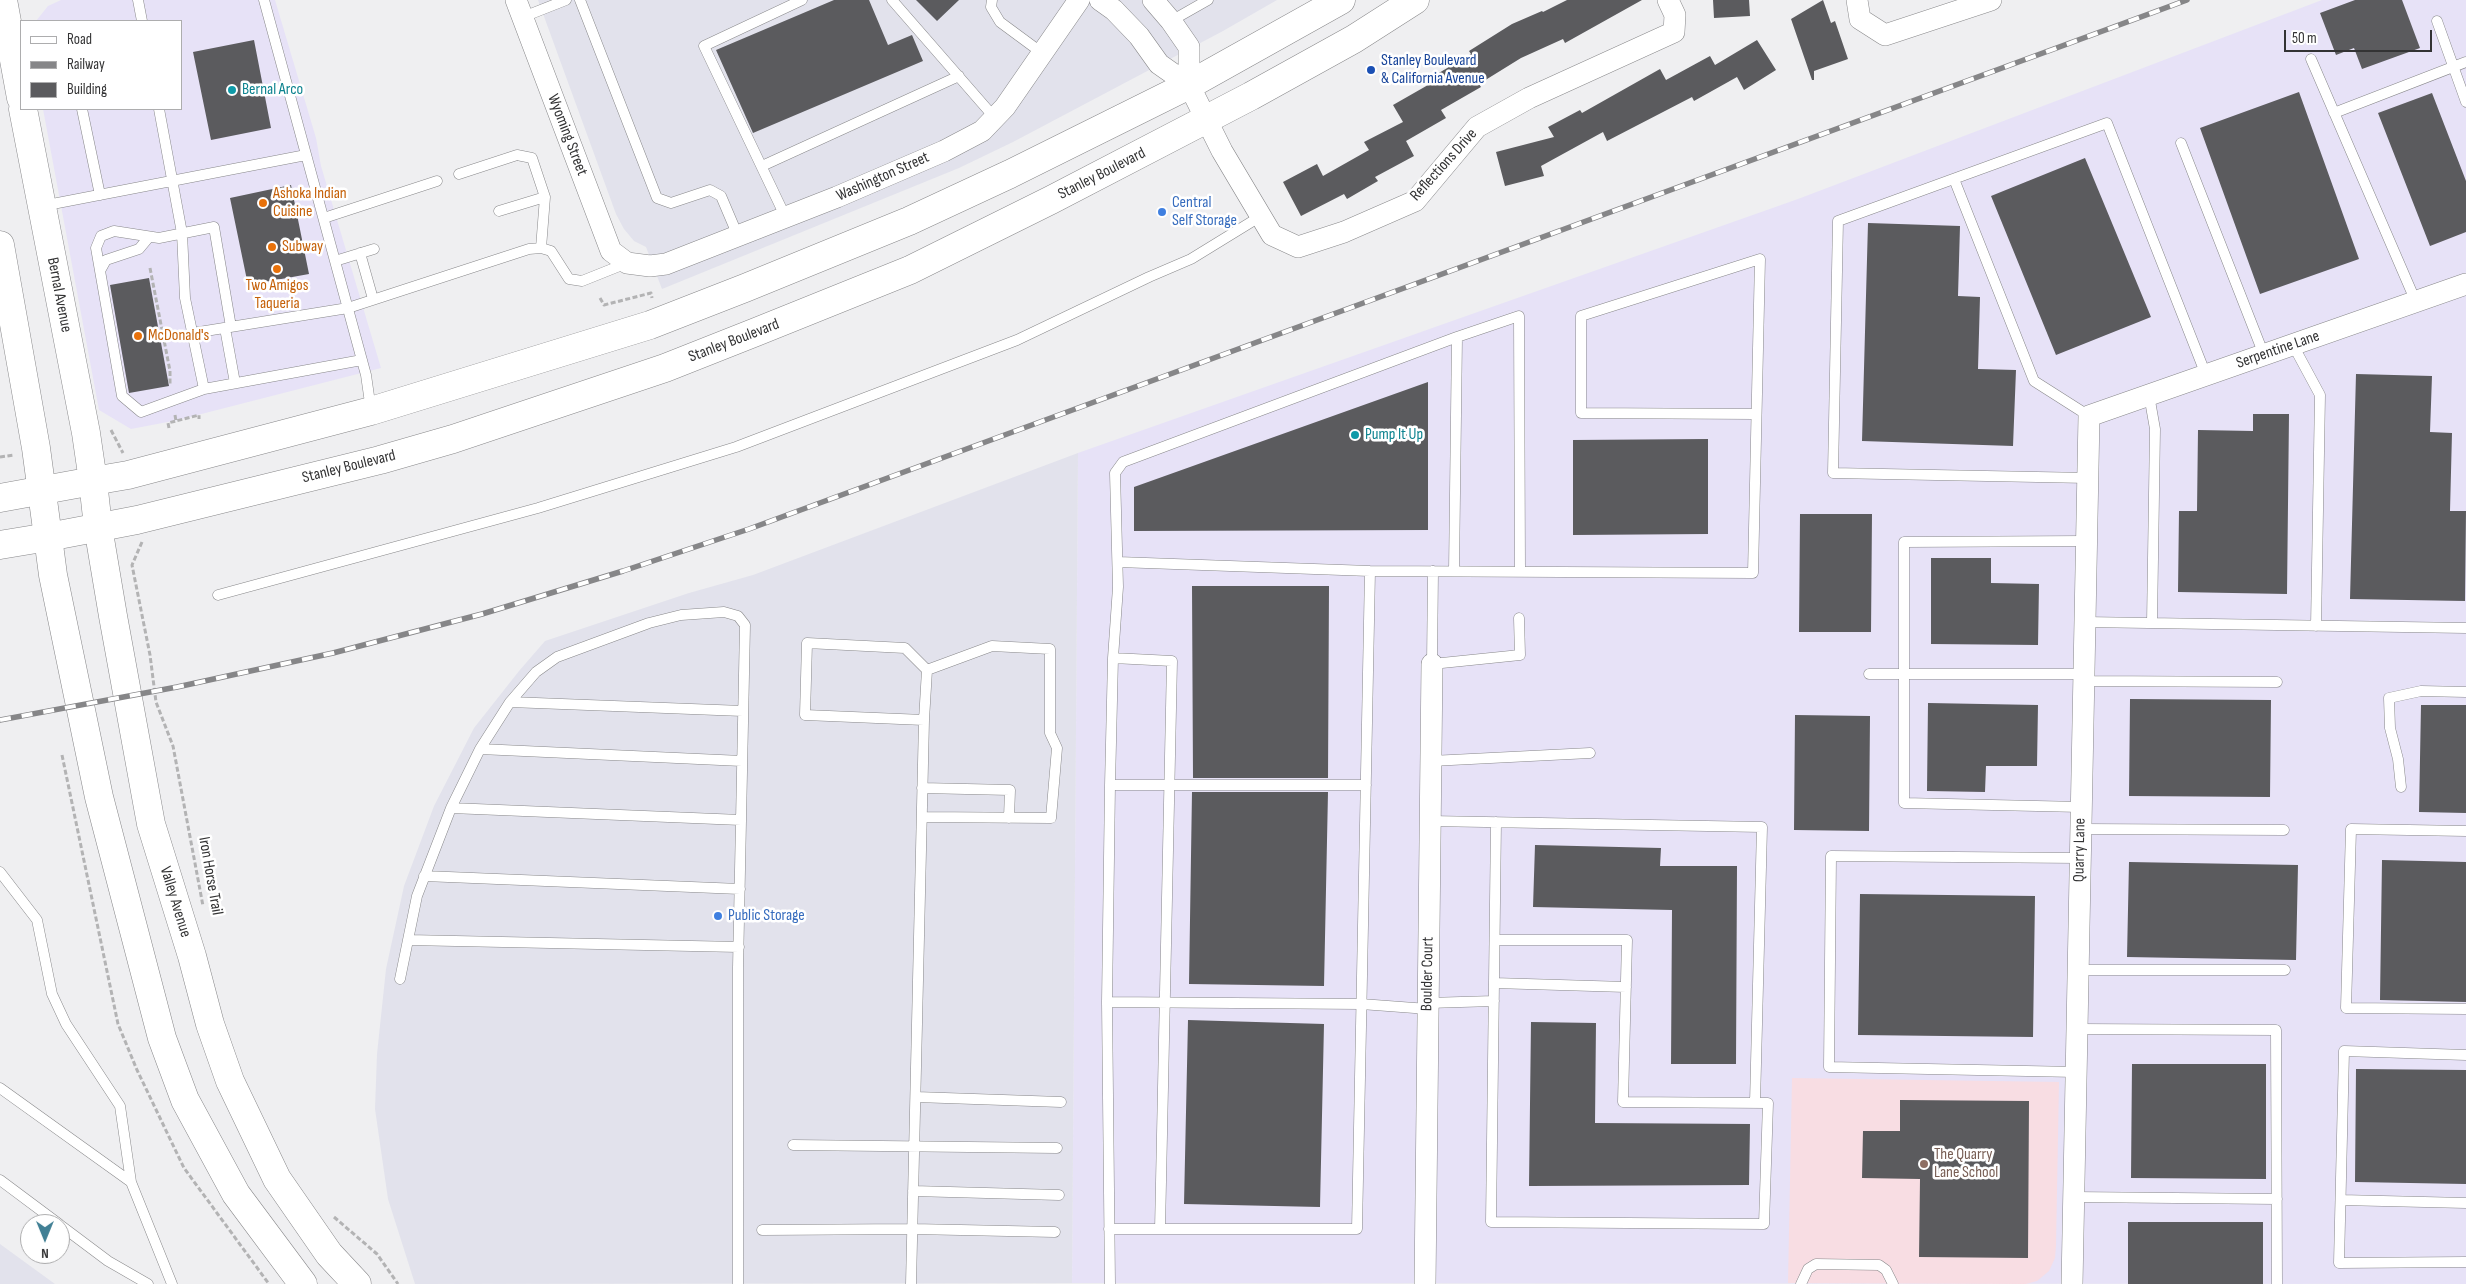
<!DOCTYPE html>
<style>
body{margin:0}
#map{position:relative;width:2466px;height:1284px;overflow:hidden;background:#efeff1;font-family:"Sofia Sans Condensed",sans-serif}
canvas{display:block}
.legend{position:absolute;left:20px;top:20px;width:162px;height:90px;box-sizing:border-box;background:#fff;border:1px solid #adadae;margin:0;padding:6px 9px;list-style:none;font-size:15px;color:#333334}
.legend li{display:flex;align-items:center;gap:10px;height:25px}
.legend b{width:25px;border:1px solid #adadae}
.north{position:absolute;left:20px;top:1214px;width:50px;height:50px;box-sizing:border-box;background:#fff;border:1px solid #adadae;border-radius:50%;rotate:180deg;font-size:14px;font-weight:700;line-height:20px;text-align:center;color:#333334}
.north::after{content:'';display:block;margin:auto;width:18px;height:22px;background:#418095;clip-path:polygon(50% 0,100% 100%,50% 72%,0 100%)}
.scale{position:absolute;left:2284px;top:30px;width:148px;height:22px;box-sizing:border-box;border:2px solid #333334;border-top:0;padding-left:6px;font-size:15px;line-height:18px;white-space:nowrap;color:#333334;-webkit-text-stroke:4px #fff;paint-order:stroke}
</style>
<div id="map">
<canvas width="2466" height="1284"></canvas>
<ul class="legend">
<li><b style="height:6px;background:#fff"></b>Road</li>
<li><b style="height:6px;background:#868688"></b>Railway</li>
<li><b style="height:14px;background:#5b5b5e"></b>Building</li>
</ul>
<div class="north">N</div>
<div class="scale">50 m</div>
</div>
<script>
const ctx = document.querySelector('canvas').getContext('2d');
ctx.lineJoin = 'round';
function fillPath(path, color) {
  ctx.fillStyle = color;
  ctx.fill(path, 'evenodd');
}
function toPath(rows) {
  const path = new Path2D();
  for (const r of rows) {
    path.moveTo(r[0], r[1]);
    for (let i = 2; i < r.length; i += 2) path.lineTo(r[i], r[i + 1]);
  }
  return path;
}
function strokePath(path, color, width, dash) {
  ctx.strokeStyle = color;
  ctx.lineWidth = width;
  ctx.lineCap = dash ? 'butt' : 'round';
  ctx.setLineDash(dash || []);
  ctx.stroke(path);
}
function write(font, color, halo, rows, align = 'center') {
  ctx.font = font + ' "Sofia Sans Condensed",sans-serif';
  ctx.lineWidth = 5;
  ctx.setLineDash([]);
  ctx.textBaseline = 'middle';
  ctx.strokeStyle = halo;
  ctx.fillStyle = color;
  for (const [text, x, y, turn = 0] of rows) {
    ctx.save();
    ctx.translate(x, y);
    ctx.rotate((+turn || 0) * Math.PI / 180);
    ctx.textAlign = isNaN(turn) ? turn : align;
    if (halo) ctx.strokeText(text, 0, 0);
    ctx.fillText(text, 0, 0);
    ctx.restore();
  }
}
fillPath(toPath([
 [61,0,275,0,316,138,321,166,381,368,178,420,131,429,99,410,43,109,181,109,181,21,36,21,48,6],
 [2322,0,2466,0,2466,1284,1072,1283,1078,453,1798,199]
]), '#e7e2f7');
fillPath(toPath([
 [538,0,1277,0,1223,31,1013,142,959,168,662,289,646,247,634,241,624,229,616,214],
 [1078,453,1072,1283,415,1284,388,1199,375,1109,377,1054,386,969,404,886,434,806,474,728,519,671,545,641,689,593,753,575],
 [0,1244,55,1284,0,1284]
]), '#e2e2ec');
fillPath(toPath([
 [1792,1078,2059,1082,2056,1246,2055,1258,2049,1271,2037,1281,2026,1284,1788,1283]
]), '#f8dde3');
fillPath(toPath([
 [834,0,869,0,888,45,912,35,923,61,753,133,716,50],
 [916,0,959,0,937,21],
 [1567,0,1642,0,1565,43,1563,39,1521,58,1479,84,1481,87,1441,110,1446,118,1406,141,1414,156,1375,177,1378,181,1347,199,1344,194,1301,216,1283,182,1317,164,1323,176,1369,150,1364,142,1403,122,1393,105,1435,81,1432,77,1471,54,1469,51,1512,24,1542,11,1543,12],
 [1713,0,1749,0,1750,16,1714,18],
 [1823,0,1831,23,1835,21,1848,59,1814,71,1814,80,1812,80,1791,19],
 [2355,0,2402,0,2420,48,2362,69,2354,48,2336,55,2320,13],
 [254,40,271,128,211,140,193,52],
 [1757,40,1776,70,1744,90,1737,77,1694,101,1692,97,1607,141,1603,132,1541,166,1544,176,1505,186,1496,152,1554,137,1548,127,1580,110,1582,113,1660,69,1666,80,1710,56,1715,65],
 [2299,92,2359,259,2260,294,2200,128],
 [2432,93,2466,181,2466,232,2430,246,2378,113],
 [2085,158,2151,317,2056,355,1991,196],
 [291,185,309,274,248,285,230,198],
 [1868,223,1960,226,1958,296,1980,297,1978,369,2016,370,2013,446,1862,441],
 [149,278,169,386,129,393,110,285],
 [2356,374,2432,376,2430,432,2452,433,2450,511,2466,511,2465,601,2350,599],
 [1428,382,1428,530,1134,531,1134,487],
 [2253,414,2289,414,2287,594,2178,592,2179,511,2197,511,2198,430,2253,431],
 [1708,439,1708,534,1573,535,1573,440],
 [1800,514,1872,514,1871,632,1799,632],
 [1931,558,1991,558,1991,583,2039,584,2038,645,1931,644],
 [1192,586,1329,586,1328,778,1193,778],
 [2130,699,2271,700,2270,797,2129,796],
 [1928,703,2038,705,2037,766,1986,766,1985,792,1927,791],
 [2421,705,2466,705,2466,813,2419,812],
 [1795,715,1870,716,1869,831,1794,830],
 [1192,792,1328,792,1324,986,1189,984],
 [1535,845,1661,848,1660,866,1737,866,1736,1064,1671,1064,1672,910,1533,907],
 [2382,860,2466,862,2466,1002,2380,1000],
 [2129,862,2298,865,2296,960,2127,957],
 [1860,894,2035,896,2033,1037,1858,1035],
 [1188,1020,1324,1024,1320,1207,1184,1204],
 [1531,1022,1596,1023,1595,1123,1750,1124,1749,1185,1529,1186],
 [2132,1064,2266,1064,2266,1179,2131,1178],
 [2356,1069,2466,1070,2466,1184,2355,1182],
 [1900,1100,2029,1101,2028,1258,1919,1257,1920,1179,1862,1178,1863,1131,1900,1131],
 [2128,1222,2263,1222,2263,1284,2128,1284]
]), '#5b5b5e');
const service = toPath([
 [138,0,142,21],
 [264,0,366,375,371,410],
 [580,0,657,198,671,203,710,190,721,196,738,236],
 [892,0,994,117],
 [992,0,991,7,1000,22,1042,53],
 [523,17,566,0],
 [1171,21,1208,0],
 [2437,21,2466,102],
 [2311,59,2416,302],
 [82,109,100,195],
 [159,109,182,233,185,298,204,389],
 [2334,113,2466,62],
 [2181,143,2264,355],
 [762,166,959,76],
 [459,174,517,155,532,158,545,197,541,248],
 [1954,179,2034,381,2089,416],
 [42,206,306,155],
 [499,211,545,197],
 [324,218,437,181],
 [786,218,704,46,802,0],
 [360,253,373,299],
 [335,261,374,249],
 [101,269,106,260,139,249,149,237],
 [231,327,214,227,159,238,114,231,101,236,96,248,122,396,141,412,204,389,362,360],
 [225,328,235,383],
 [193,333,348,308,529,249,541,248,551,251,569,279,582,281,627,263],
 [2293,345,2320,395,2316,626],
 [2149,395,2155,429,2152,623],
 [2088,478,1833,473,1838,221,2107,123,2206,375],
 [1118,562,1370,571,1753,573,1760,259,1581,316,1581,413,1755,414],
 [1433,571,1432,664,1520,655,1519,618],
 [1454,571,1457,337],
 [218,595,538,508,736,447,1017,340,1149,277,1191,259,1261,216],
 [2085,622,2466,628],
 [1113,658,1172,661,1160,1229],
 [1869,674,2084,674],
 [2084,681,2277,682],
 [510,702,743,711],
 [480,749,742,761],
 [1431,761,1590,753],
 [1110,785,1366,785],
 [2401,787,2398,759,2390,728,2389,698,2421,691,2466,692],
 [922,788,1010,790,1009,818],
 [2081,807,1904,803,1904,542,2086,541],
 [451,808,741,820],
 [922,817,1051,818,1057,748,1050,733,1050,649,992,646,927,670],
 [1430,821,1762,827,1755,1103],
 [2081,829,2284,830],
 [2466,831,2351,829,2346,1008,2466,1009],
 [0,872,37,920,52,994,66,1024,120,1106,131,1182],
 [424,876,740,889],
 [408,940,739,947],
 [1495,940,1627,940,1623,1102,1768,1103,1764,1224,1491,1222,1496,822],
 [2078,970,2285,970],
 [400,979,417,896,451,808,480,749,510,702,536,672,557,657,649,623,681,615,724,612,738,616,745,625,738,968,738,1284],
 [1494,983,1626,987],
 [1107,1002,1361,1004,1428,1009],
 [1428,1003,1494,1001],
 [2077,1029,2276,1030,2277,1284],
 [2466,1055,2344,1051,2339,1263,2466,1262],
 [2076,1072,1829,1067,1831,856,2080,858],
 [0,1088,131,1182,172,1284],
 [916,1097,1061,1102],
 [793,1145,1057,1148],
 [0,1180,59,1224],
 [913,1191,1059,1195],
 [2073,1197,2277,1199],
 [2341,1200,2466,1203],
 [60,1225,108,1261,148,1284],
 [1109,1229,1357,1229,1370,571],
 [762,1230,913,1229,1055,1232],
 [911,1284,924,720,927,670,905,648,807,643,805,715,924,720],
 [1110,1284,1107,1002,1110,785,1113,658,1118,587,1115,473,1123,462,1457,337,1519,316,1520,572],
 [1801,1284,1808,1269,1816,1264,1879,1265,1886,1270,1893,1284]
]);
const minor = toPath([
 [516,0,611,251,627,263,650,266,666,264,837,197,944,151,982,131,1005,107,1079,0],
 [1100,0,1114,10,1139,36,1159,64,1189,85],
 [1153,0,1171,21,1189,47,1189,85,1222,151,1272,235,1298,247,1344,232,1415,201,1477,127,1529,98,1674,32,1675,15,1668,0],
 [1857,0,1860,19,1885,35,1991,0],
 [1425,1284,1432,664],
 [2072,1284,2089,416,2466,284]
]);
const secondary = toPath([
 [3,0,21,98],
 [23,109,86,433,93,481,128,475,371,411,650,325,745,288,909,221,1010,174,1189,85,1341,0],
 [0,245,36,448,48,537,137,520,380,460,453,439,665,368,756,332,910,270,1051,200,1251,96,1354,39,1415,0]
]);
const primary = toPath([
 [0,498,93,481,98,527,113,616,151,824,192,956,210,1024,230,1081,277,1179,329,1254,357,1284],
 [0,545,48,537,53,575,99,797,162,1038,185,1100,236,1194,303,1284]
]);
strokePath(service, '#88888a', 11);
strokePath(minor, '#88888a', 22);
strokePath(secondary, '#88888a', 29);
strokePath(primary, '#88888a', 29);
strokePath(toPath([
 [150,268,170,371,170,386],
 [600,298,604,305,651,293,652,298],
 [175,415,176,421,199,415,199,419],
 [169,428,168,423,176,421],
 [111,430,123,453],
 [0,457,14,455],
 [142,542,132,565,150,655,156,702,173,746,203,906],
 [62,755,118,1024,137,1070,184,1168,269,1284],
 [334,1217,377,1254,398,1284]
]), '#b3b3b4', 3, [5, 2.5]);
strokePath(service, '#fff', 10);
strokePath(minor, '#fff', 21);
strokePath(secondary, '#fff', 28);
strokePath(primary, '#fff', 28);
const rail = toPath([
 [0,720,177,687,333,653,482,614,623,571,749,529,2187,0]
]);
strokePath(rail, '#868688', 5.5);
strokePath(rail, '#fff', 4, [11]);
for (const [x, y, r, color] of [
 [1371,70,5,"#1a4fb4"],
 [232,90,5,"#0f9aa8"],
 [263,203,5,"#e8710a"],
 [1162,212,5,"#3f7fe0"],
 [272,247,5,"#e8710a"],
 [277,269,5,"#e8710a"],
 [138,336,5,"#e8710a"],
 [1355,435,5,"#0f9aa8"],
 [718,916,5,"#3f7fe0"],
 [1924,1164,5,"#8d6e63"]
]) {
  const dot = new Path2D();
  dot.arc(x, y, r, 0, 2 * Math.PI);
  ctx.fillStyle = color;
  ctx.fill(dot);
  strokePath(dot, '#fff', 2);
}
write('16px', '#164399', '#fff', [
 ["Stanley Boulevard",1381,61],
 ["& California Avenue",1381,79]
], 'left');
write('16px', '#0d838f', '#fff', [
 ["Bernal Arco",242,90],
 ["Pump It Up",1365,435]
], 'left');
write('16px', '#333334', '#fff', [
 ["Wyoming Street",567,135,69],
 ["Reflections Drive",1444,165,-48],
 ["Stanley Boulevard",1102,174,-27],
 ["Washington Street",883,177,-24],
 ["Bernal Avenue",59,295,79],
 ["Stanley Boulevard",734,341,-21],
 ["Serpentine Lane",2278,350,-19],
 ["Stanley Boulevard",349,467,-14],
 ["Quarry Lane",2080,850,-89],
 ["Iron Horse Trail",210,876,80],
 ["Valley Avenue",175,902,73],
 ["Boulder Court",1428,974,-89]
]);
write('16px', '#c56008', '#fff', [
 ["Ashoka Indian",273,194],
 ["Cuisine",273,212],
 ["Subway",282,247],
 ["Two Amigos",277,286,"center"],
 ["Taqueria",277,304,"center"],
 ["McDonald's",148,336]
], 'left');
write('16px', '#366cbe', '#fff', [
 ["Central",1172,203],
 ["Self Storage",1172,221],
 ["Public Storage",728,916]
], 'left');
write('16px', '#785e54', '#fff', [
 ["The Quarry",1934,1155],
 ["Lane School",1934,1173]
], 'left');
</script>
